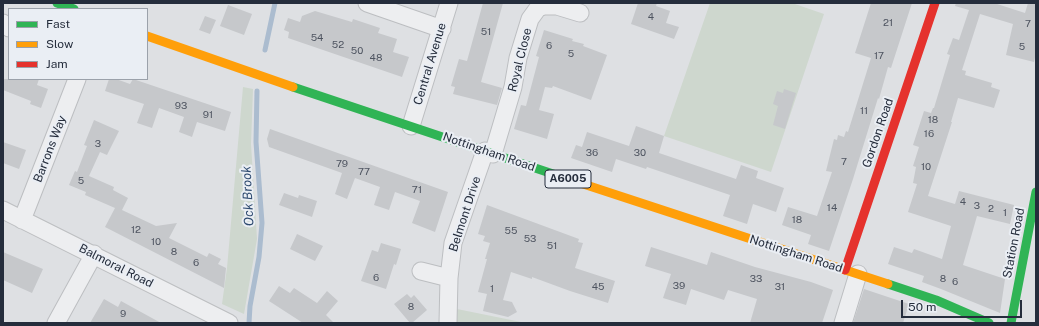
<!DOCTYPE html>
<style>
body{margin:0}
#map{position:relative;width:1039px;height:326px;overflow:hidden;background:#dee0e3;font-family:"Public Sans",sans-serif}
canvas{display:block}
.frame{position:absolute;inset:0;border:4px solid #252d3c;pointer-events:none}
.legend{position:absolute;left:8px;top:8px;width:140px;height:72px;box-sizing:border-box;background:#eaeef4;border:1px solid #9ba1aa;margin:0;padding:5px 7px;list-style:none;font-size:12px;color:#252d3c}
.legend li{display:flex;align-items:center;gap:8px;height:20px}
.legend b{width:20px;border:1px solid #9ba1aa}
.scale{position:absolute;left:901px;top:300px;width:121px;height:18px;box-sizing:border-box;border:2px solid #252d3c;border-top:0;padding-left:5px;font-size:12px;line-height:14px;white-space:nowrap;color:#252d3c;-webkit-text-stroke:3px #eaeef4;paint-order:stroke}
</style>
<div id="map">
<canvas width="1039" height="326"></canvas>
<div class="frame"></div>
<ul class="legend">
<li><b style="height:5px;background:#30b455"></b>Fast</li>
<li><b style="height:5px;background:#ff9f0a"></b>Slow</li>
<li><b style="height:5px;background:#e5322d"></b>Jam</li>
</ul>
<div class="scale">50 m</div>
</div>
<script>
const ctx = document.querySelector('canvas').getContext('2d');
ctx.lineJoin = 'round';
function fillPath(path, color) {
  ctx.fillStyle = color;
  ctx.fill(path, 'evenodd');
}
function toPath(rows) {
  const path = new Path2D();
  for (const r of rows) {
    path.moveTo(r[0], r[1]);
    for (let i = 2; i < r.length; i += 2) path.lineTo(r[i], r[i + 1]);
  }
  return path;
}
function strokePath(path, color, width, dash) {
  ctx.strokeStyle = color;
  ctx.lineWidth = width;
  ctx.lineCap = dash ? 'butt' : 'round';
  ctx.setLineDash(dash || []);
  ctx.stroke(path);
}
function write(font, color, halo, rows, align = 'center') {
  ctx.font = font + ' "Public Sans",sans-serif';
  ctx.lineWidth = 4;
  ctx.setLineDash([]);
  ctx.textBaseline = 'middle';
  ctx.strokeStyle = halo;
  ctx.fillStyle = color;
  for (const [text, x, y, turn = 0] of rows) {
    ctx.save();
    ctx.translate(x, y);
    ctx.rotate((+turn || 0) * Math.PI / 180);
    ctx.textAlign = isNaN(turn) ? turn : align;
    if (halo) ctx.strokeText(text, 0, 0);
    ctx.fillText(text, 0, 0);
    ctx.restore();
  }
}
fillPath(toPath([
 [710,3,792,3,824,14,771,172,664,136],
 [243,87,253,89,251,144,257,239,244,314,222,304,227,268],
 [457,309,526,323,456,323]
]), '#ced7ce');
strokePath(toPath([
 [265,50,275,3],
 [249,323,250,306,259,257,262,223,256,142,257,91]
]), '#abbccf', 5);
fillPath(toPath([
 [483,3,503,3,481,82,502,88,497,105,453,94,455,87,451,86,459,59,467,61],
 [638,3,657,3,656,6,670,11,666,23,679,27,674,39,631,24],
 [871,3,912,3,891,68,888,67,879,99,878,98,853,179,829,251,808,244,811,235,782,225,788,207,817,216,832,172,826,171,834,139,837,140,838,135,844,137,846,131,848,132,871,58,855,53],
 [956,3,994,3,1025,13,1028,3,1036,3,1036,53,1034,62,1006,55,1013,24,980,14,962,70,966,71,965,75,992,83,991,87,1000,90,994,108,958,98,951,122,952,122,928,196,955,204,959,191,1014,205,1010,224,977,216,963,265,1005,279,1000,313,941,289,922,282,924,276,888,264,894,247,912,253,914,249,942,259,951,226,908,212,917,184,913,183,916,167,913,166,919,147,913,145,924,111,931,113,933,108,934,108,950,55,947,54,953,38,959,40,969,10,955,6],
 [228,5,252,14,244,35,220,26],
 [315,11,352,22,353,19,380,28,378,33,397,39,393,52,409,57,402,77,288,38,289,32,284,30,288,18,300,22,302,16],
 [205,16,216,20,210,34,199,30],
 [544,30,573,39,572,41,584,44,583,46,607,55,591,100,553,86,552,88,545,87,539,110,554,114,547,139,514,129,521,105,526,106,539,57,536,56],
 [3,79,39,79,37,85,48,89,41,108,30,104,31,101,3,90],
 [109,79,116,79,130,84,133,79,231,112,225,131,197,122,192,137,179,132,184,117,159,108,152,128,137,123,144,104,105,91],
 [784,89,796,93,785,129,773,125,778,106,773,104,777,91,783,93],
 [94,120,119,131,107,155,100,152,89,176,114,187,113,190,128,198,122,210,156,226,177,223,169,238,207,257,209,253,221,259,218,264,226,268,224,288,105,227,115,208,85,195,86,192,69,185,75,171,77,172,87,146,84,145],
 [636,126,664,136,659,153,736,179,741,165,758,171,756,178,784,188,776,212,753,204,747,224,723,216,730,195,647,167,646,169,616,159,612,172,571,158,576,145,582,147,587,132,629,146],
 [270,129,448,192,435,232,412,223,420,201,395,192,389,210,374,205,380,187,355,178,347,199,335,194,342,173,269,147,267,139],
 [3,142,26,150,19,169,3,163],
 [284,193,298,198,299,195,317,201,312,217,279,205],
 [487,205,579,239,578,242,583,243,575,268,615,281,608,303,570,291,532,277,532,279,511,272,503,300,512,302,517,312,508,317,483,311,487,294,478,292,487,259,485,259,490,243,483,241,485,236,478,234],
 [297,234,323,246,315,261,290,249],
 [381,243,401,249,396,265,394,264,386,289,361,281,372,250,378,252],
 [651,247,707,265,711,252,755,267,811,282,833,290,822,323,750,323,757,299,728,290,724,300,691,289,686,305,663,298,671,274,645,266],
 [3,252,43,269,32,293,3,280],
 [279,286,290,293,294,288,317,303,327,291,338,301,326,315,334,323,303,323,269,301],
 [864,289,909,304,903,323,853,323],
 [407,294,411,298,414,295,427,310,412,323,410,323,394,304],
 [104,299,118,307,121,301,161,323,90,323]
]), '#c6c8cb');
const street = toPath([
 [367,3,442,29],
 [3,23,9,28],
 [411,126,449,3],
 [493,154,513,87,518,58,530,19,538,8,544,6,557,6,580,13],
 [3,210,229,323],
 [22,220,77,79],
 [421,271,449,278],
 [56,323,94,254],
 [448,323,449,278,453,243,485,151],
 [843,323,858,274]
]);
strokePath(street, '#bcbec1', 19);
strokePath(street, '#edeef0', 17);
strokePath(toPath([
 [57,3,74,9],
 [293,87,568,179],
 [888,284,936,300,989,323],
 [1011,323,1036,192]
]), '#30b455', 9);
strokePath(toPath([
 [147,36,293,87],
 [568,179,888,284]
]), '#ff9f0a', 9);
strokePath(toPath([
 [845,270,935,3]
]), '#e5322d', 9);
write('10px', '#4e5460', null, [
 ["4",651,17],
 ["21",888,23],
 ["7",1028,24],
 ["51",486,32],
 ["54",317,38],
 ["52",338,45],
 ["6",549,46],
 ["5",1022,47],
 ["50",357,51],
 ["5",571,54],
 ["17",879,56],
 ["48",376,58],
 ["93",181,106],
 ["11",864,111],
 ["91",208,115],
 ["18",933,120],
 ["16",929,134],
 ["3",98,144],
 ["36",592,153],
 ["30",640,153],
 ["7",844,162],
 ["79",342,164],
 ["10",926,167],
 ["77",364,172],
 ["5",81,181],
 ["71",417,190],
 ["4",963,202],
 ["3",977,206],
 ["14",832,208],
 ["2",991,209],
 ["1",1005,213],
 ["18",797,220],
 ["12",136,230],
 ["55",511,231],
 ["53",530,239],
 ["10",156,242],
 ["51",552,246],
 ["8",174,252],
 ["6",196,263],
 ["6",376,278],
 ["33",756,279],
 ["8",943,279],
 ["6",955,282],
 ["39",679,286],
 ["45",598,287],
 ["31",780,287],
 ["1",492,289],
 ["8",411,307],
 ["9",123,314]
]);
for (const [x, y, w] of [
 [568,179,46]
]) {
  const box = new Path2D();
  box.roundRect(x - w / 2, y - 9, w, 18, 3);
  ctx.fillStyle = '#eaeef4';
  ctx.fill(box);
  strokePath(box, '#252d3c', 1);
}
write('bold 11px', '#252d3c', null, [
 ["A6005",568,179]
]);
write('12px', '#252d3c', '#eaeef4', [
 ["Royal Close",520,60,-76],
 ["Central Avenue",430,64,-73],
 ["Gordon Road",878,133,-71],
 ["Barrons Way",50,149,-69],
 ["Nottingham Road",489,152,19],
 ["Belmont Drive",465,214,-72],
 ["Station Road",1014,243,-79],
 ["Nottingham Road",796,254,18],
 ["Balmoral Road",116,266,27]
]);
write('italic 13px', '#2f4b70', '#eaeef4', [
 ["Ock Brook",248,196,-93]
]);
</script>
